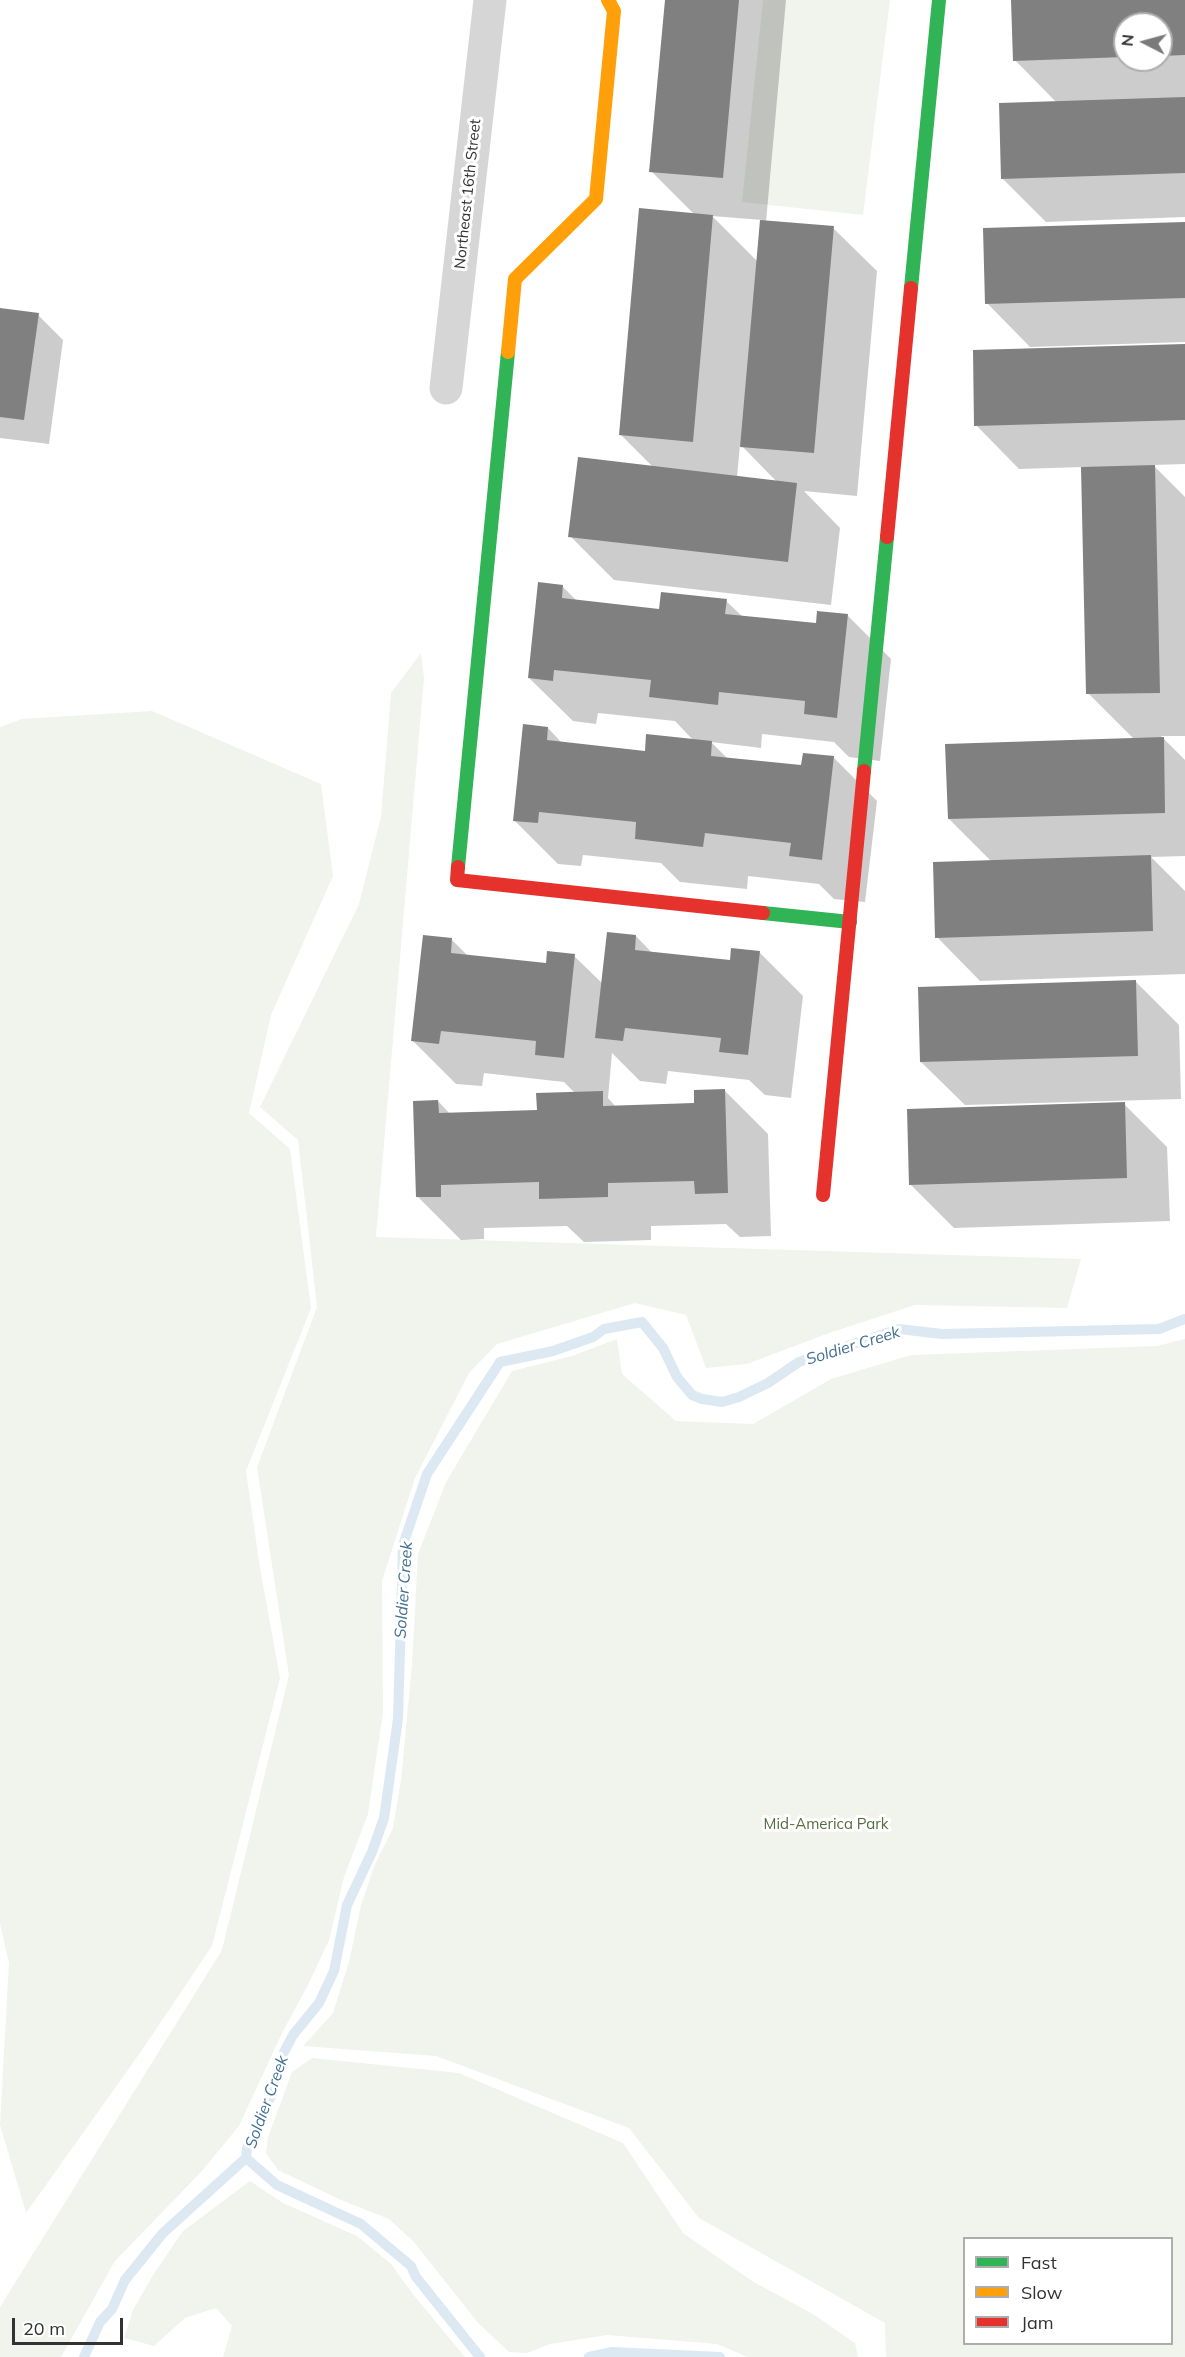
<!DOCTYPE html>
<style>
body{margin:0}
#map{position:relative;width:1185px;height:2357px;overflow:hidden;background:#fff;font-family:Mulish,sans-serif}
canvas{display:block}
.legend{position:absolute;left:963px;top:2237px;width:210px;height:108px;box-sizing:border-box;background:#fff;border:2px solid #adadad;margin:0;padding:8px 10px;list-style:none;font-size:18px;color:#323232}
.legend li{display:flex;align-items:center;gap:12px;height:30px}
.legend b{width:30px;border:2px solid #adadad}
.north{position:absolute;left:1113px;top:12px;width:60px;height:60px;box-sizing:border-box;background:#fff;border:2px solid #adadad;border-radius:50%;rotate:276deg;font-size:16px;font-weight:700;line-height:24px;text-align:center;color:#323232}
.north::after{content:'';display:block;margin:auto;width:21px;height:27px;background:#7a7a7a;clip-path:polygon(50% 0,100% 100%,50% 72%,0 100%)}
.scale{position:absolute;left:12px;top:2318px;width:111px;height:27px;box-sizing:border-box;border:3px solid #323232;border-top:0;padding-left:8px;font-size:18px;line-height:21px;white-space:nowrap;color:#323232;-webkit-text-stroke:4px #fff;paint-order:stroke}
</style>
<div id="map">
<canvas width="1185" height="2357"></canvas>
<ul class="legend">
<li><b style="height:8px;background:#30b455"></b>Fast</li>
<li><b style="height:8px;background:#ff9f0a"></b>Slow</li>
<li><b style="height:8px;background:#e5322d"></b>Jam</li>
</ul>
<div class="north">N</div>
<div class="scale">20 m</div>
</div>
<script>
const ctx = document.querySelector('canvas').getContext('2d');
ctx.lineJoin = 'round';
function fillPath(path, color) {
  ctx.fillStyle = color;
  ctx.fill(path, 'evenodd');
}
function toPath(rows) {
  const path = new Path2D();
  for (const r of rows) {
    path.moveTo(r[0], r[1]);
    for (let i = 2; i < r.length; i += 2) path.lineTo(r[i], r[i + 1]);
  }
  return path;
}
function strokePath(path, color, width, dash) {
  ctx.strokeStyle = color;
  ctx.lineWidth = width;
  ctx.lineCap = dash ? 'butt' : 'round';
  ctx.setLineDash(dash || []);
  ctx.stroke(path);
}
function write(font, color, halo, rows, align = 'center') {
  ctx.font = font + ' Mulish,sans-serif';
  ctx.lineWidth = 6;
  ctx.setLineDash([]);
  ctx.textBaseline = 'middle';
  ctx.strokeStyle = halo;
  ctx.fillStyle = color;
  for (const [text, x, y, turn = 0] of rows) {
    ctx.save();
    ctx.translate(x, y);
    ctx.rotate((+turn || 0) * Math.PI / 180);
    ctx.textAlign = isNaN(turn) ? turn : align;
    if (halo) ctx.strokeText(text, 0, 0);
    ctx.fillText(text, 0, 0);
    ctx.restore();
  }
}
fillPath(toPath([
 [763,0,890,0,863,215,742,202],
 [421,653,424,678,376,1237,1081,1259,1067,1308,915,1305,829,1333,747,1364,706,1368,686,1315,635,1303,497,1344,469,1373,415,1478,382,1581,383,1712,368,1814,344,1877,329,1940,308,1985,282,2033,239,2126,201,2172,115,2261,61,2357,0,2357,0,2307,222,1950,289,1675,257,1467,317,1307,298,1140,260,1107,359,904,381,817,391,693],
 [152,711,321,784,333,876,271,1015,249,1113,290,1149,311,1308,246,1471,260,1568,280,1678,212,1946,140,2053,26,2213,0,2125,9,1963,0,1924,0,727,22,719],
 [617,1339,622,1374,676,1421,753,1424,831,1379,911,1355,1157,1346,1185,1339,1185,2357,886,2357,885,2323,699,2218,629,2128,436,2056,303,2046,333,2013,349,1962,361,1905,375,1864,393,1828,401,1780,412,1664,418,1554,446,1482,512,1371,572,1356],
 [964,2238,1172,2238,1172,2344,964,2344],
 [312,2058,459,2073,623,2143,683,2233,752,2281,813,2314,855,2343,858,2357,748,2357,717,2344,607,2335,550,2344,527,2353,509,2352,478,2323,414,2242,389,2219,341,2200,278,2170,266,2153,268,2137,292,2072],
 [250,2181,283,2203,357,2236,391,2264,412,2293,465,2357,223,2357,232,2326,216,2308,185,2318,154,2346,124,2338,133,2310,153,2275,183,2231]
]), '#f0f4ed');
fillPath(toPath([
 [666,0,786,0,766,222,833,228,877,271,857,496,804,491,840,528,831,605,614,580,570,536,653,467,621,435,695,215,651,171],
 [712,216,762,220,758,262],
 [740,444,777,482,737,477],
 [1013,0,1185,0,1185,217,1046,222,1002,178,1057,103,1015,60],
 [1125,24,1161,24,1161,60,1125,60],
 [1185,223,1185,342,1030,347,987,303],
 [0,309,38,315,63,340,49,444,0,438],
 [1185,345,1185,464,1153,465,1185,497,1185,736,1161,736,1185,760,1185,856,1151,857,1185,891,1185,974,980,981,937,937,992,862,949,819,1134,739,1088,693,1083,467,1019,469,976,425],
 [563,587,577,601,660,610,726,601,743,617,817,625,847,615,891,659,880,761,849,757,834,742,762,734,761,748,711,742,728,759,803,767,833,757,877,801,865,902,834,899,819,884,748,876,747,889,680,882,661,863,583,855,581,866,558,864,514,820,548,728,562,743,646,752,694,741,675,721,598,713,596,724,573,721,529,678],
 [636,936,652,953,731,961,759,952,803,996,791,1098,765,1095,749,1080,668,1071,666,1084,640,1081,612,1053,608,1098,616,1107,695,1104,724,1090,768,1134,771,1236,740,1237,726,1224,651,1226,651,1240,584,1242,567,1226,484,1228,484,1239,461,1240,417,1196,438,1101,450,1114,538,1111,575,1093,564,1082,484,1073,482,1086,456,1084,412,1040,452,940,468,956,547,965,574,956,603,984],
 [1135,981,1179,1025,1181,1099,965,1105,921,1062],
 [1124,1104,1167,1147,1170,1221,954,1228,910,1184]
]), '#0003');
strokePath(toPath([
 [246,2158,277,2185,361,2224,411,2266,416,2277,480,2357],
 [84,2357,100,2322,112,2309,125,2280,163,2233,246,2158,247,2148,272,2094,284,2052,293,2035,319,2003,334,1971,347,1905,372,1852,384,1818,398,1719,403,1545,427,1474,500,1362,553,1351,593,1337,604,1329,642,1322,663,1348,677,1377,692,1395,702,1399,722,1402,739,1397,768,1383,799,1362,899,1329,942,1334,1159,1329,1185,1319],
 [589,2357,612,2352,720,2357]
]), '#dde9f2', 10);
fillPath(toPath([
 [665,0,739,0,723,178,649,172],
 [1011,0,1185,0,1185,55,1161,56,1161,24,1125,24,1125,57,1013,61],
 [1185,97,1185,173,1001,179,999,103],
 [639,208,713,215,693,442,619,435],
 [760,220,834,226,814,453,740,447],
 [1185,222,1185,298,985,304,983,228],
 [0,308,39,313,24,420,0,417],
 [1185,344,1185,420,974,426,973,350],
 [578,457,797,483,788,562,568,537],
 [1155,465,1160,693,1086,694,1081,467],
 [538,582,563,585,562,598,659,609,661,592,727,599,725,614,816,623,817,611,848,614,837,718,804,714,805,701,719,692,718,705,649,697,651,680,554,670,553,681,528,678],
 [523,724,548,727,547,740,645,751,646,734,712,741,711,756,801,765,803,753,834,756,822,860,789,856,791,843,705,833,703,847,635,839,636,822,539,812,538,823,513,821],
 [1164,737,1165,813,948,819,945,744],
 [1151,855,1153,931,935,938,933,862],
 [607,932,636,935,635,950,730,960,731,948,760,951,748,1055,719,1052,721,1038,625,1028,623,1041,595,1038],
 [423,935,452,938,451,953,546,963,547,951,575,954,564,1058,535,1055,536,1041,441,1031,439,1044,411,1041],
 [1136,980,1138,1056,920,1062,918,987],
 [725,1089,728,1193,695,1194,694,1181,608,1183,608,1197,539,1199,539,1182,441,1185,441,1197,416,1197,413,1101,438,1100,439,1113,537,1110,536,1093,603,1091,603,1106,694,1103,694,1090],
 [1125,1102,1127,1178,909,1185,907,1109]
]), '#808080');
strokePath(toPath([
 [446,388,490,0]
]), '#d6d6d6', 33);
strokePath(toPath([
 [911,288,939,0],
 [864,771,887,537],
 [458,867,508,352],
 [763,913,850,922]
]), '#30b455', 14);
strokePath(toPath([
 [508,352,515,279,596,199,614,11,608,0]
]), '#ff9f0a', 14);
strokePath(toPath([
 [887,537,911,288],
 [458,867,457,880,763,913],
 [823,1195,864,771]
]), '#e5322d', 14);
write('15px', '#323232', '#fff', [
 ["Northeast 16th Street",468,194,-84]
]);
write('15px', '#536d40', '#fff', [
 ["Mid-America Park",826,1824]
]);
write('italic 16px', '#416f93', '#fff', [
 ["Soldier Creek",853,1346,-17],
 ["Soldier Creek",404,1590,-86],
 ["Soldier Creek",267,2102,-70]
]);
</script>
